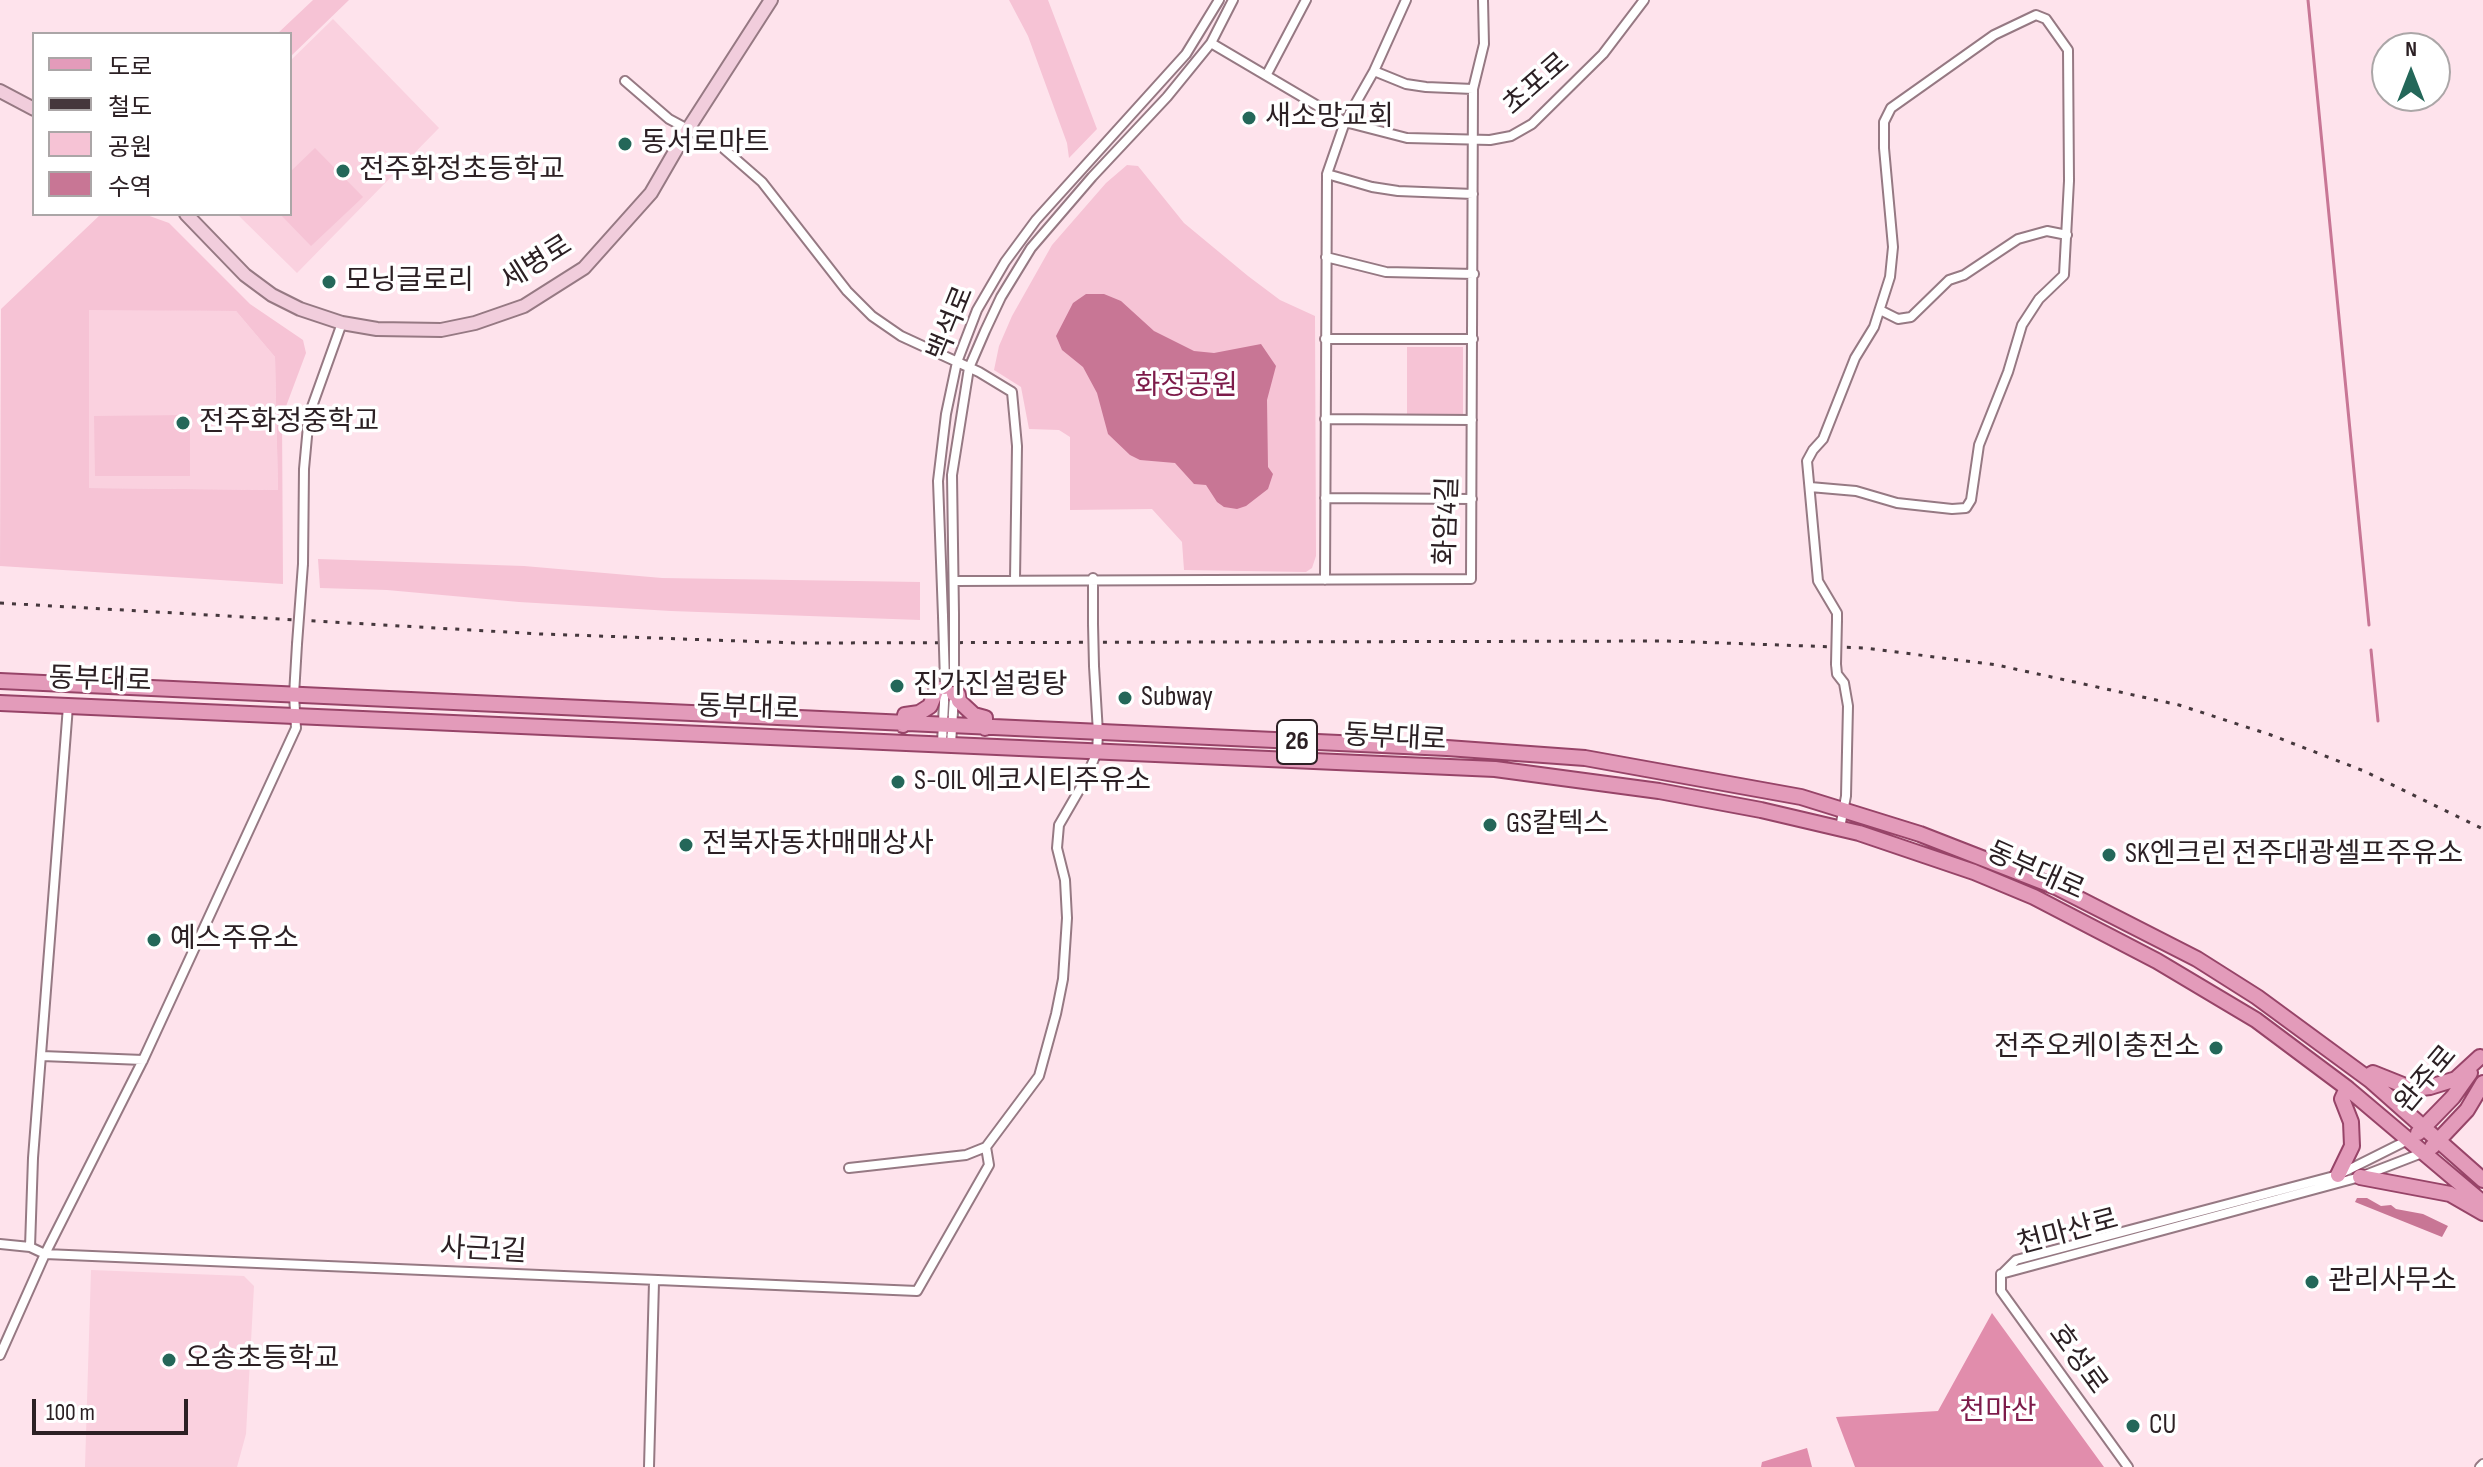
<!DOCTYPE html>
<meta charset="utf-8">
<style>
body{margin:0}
#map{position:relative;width:2483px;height:1467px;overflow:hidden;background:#fee3ec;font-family:"Sofia Sans Condensed","Noto Sans KR",sans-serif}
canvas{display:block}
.legend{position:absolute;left:32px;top:32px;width:260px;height:184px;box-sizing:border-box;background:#fff;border:2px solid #aba6a7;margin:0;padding:10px 14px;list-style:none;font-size:24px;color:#2c2024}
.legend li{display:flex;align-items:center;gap:16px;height:40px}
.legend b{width:40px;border:2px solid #aba6a7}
.north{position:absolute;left:2371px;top:32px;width:80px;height:80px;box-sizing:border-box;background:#fff;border:2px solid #aba6a7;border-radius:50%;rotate:0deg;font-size:22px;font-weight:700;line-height:32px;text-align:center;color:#2c2024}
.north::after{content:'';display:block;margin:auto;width:28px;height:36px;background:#246759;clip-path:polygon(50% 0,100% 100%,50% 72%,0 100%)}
.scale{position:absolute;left:32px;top:1399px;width:156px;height:36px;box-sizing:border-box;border:4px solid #2c2024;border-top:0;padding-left:10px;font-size:24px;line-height:28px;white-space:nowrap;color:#2c2024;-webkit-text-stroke:6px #fff;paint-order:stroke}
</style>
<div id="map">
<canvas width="2483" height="1467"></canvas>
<ul class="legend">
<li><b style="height:10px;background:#e39bba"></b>도로</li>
<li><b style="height:10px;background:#45373c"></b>철도</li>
<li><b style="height:22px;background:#f6c3d5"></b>공원</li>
<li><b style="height:22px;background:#c87695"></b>수역</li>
</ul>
<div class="north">N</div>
<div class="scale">100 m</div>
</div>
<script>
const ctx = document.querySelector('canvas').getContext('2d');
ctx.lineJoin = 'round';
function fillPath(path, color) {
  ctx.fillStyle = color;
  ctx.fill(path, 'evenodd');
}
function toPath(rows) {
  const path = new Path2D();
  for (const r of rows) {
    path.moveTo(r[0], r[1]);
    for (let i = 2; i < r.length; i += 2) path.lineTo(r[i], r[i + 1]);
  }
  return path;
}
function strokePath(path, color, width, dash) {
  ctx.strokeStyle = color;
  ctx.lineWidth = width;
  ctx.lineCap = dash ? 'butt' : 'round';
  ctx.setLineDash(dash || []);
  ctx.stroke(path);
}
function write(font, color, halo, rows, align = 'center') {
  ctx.font = font + ' "Sofia Sans Condensed","Noto Sans KR",sans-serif';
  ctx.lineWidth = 7;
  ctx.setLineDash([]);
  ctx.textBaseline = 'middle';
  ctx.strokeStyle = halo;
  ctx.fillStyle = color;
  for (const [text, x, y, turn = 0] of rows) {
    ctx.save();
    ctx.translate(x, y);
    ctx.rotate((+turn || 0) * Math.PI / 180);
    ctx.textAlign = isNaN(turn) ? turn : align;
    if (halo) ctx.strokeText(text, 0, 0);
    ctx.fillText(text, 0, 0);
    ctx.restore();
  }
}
fillPath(toPath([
 [333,19,439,128,297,273,237,214,290,214,290,61],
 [89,309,236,311,275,357,278,490,89,488],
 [91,1270,244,1276,254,1286,246,1434,237,1467,85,1467]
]), '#fad1df');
fillPath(toPath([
 [313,0,349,0,290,57,290,34,277,34],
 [1009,0,1048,0,1097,129,1069,158,1067,143,1028,36],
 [315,148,363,197,311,246,280,214,290,214,290,172],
 [1127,165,1138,166,1184,223,1248,276,1280,300,1315,316,1316,556,1312,568,1306,572,1184,570,1182,542,1152,509,1070,510,1070,437,1059,430,1029,429,1021,387,994,370,999,346,1012,316,1052,245,1106,183],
 [101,214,144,214,169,223,250,304,303,340,306,353,282,417,283,584,0,566,1,309],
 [89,310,236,311,275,357,278,490,89,488],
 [1407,347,1463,347,1463,414,1407,414],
 [190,415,190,476,95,476,94,416],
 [318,559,524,566,662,578,920,582,920,620,671,611,519,602,387,590,320,588]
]), '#f6c3d5');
fillPath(toPath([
 [1992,1313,2104,1467,1855,1467,1836,1417,1938,1411],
 [1807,1448,1812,1467,1761,1467,1762,1462]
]), '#e18dac');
fillPath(toPath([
 [1086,294,1104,294,1121,301,1154,331,1194,351,1214,353,1261,344,1276,366,1267,400,1268,467,1273,474,1268,489,1246,506,1237,509,1224,507,1217,502,1206,485,1194,484,1175,463,1140,460,1130,455,1108,434,1097,393,1083,367,1062,350,1056,336,1073,303],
 [2357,1198,2367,1198,2381,1206,2391,1205,2396,1209,2423,1214,2448,1226,2442,1237,2355,1202]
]), '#c87695');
strokePath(toPath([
 [2308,0,2369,625],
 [2371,650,2378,721]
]), '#c87695', 3);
const street = toPath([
 [1211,43,1345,122,1407,138,1490,140,1511,136,1532,124,1603,54,1644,0],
 [1374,71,1406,84,1426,87,1473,89],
 [1267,74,1306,0],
 [625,81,669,119,723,148,762,182,847,291,872,316,901,336,979,372,1012,392,1017,446,1015,579],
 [1327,174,1372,187,1398,191,1473,194],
 [1326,257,1386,272,1474,274],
 [1880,310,1898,319,1911,317,1949,280,1964,275,2018,239,2047,231,2067,235],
 [1325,339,1473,339],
 [1325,419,1472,420],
 [1810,487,1856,491,1897,503,1952,509,1966,508,1971,500,1979,445,2008,372,2022,325,2039,299,2064,275,2069,181,2068,50,2046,19,2036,15,1994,35,1891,108,1884,122,1884,148,1893,247,1890,277,1874,327,1855,358,1823,439,1813,450,1807,461,1818,581,1837,613,1837,620],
 [1325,498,1472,499],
 [303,564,304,469,309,415,342,323],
 [1325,580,1327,174,1345,122,1374,71,1406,0],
 [954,581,1471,579,1473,89,1484,44,1483,0],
 [954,614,952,475,969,368,985,331,1001,297,1031,248,1092,177,1167,97,1211,43,1233,0],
 [943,616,938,481,946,414,957,362,977,310,1005,262,1036,220,1186,54,1219,0],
 [1093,624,1093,578],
 [1836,664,1837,674,1844,683,1848,706,1846,796,1840,828],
 [942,743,945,683],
 [951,744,954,697],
 [42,1056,143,1060],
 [849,1168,966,1155,986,1147,1039,1076,1056,1014,1063,979,1067,918,1065,880,1057,848,1059,825,1085,780,1097,752,1098,733,1094,666],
 [0,1244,30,1247,45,1254,917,1291,989,1165,986,1147],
 [30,1247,33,1158,68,706],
 [2001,1274,2360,1177,2422,1153],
 [2001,1274,2001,1291,2128,1467],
 [2002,1274,2016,1260,2338,1175,2408,1140],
 [0,1355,45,1254,143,1060,296,728,294,695,297,644],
 [649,1467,654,1282],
 [2480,1467,2483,1464]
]);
const secondary = toPath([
 [0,91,34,109],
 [186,214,245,275,272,295,300,309,342,323,377,329,441,330,475,323,524,306,584,268,651,193,688,129,771,0]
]);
const primary = toPath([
 [0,681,1447,748,1585,758,1801,797,1920,834,2056,887,2197,959,2257,997,2370,1080,2483,1180],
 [954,694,958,695,959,701,974,715,985,718,985,728],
 [0,703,1495,769,1659,791,1761,810,1859,833,1974,872,2034,897,2157,961,2256,1020,2347,1088,2483,1203],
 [903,725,905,715,919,713,930,706,938,686,945,687],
 [2366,1077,2373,1073,2413,1089,2430,1087,2456,1079,2480,1057],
 [2418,1133,2453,1097,2470,1073],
 [2432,1147,2467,1110,2483,1083],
 [2338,1175,2352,1146,2351,1122,2342,1099,2347,1088],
 [2360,1177,2450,1194,2483,1213]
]);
strokePath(street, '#967983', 12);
strokePath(secondary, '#967983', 16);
strokePath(primary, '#974468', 18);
strokePath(street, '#fff', 8);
strokePath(secondary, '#f1cddc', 12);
strokePath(primary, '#e39bba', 14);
strokePath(toPath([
 [0,603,541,634,797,643,1666,641,1865,648,1997,665,2179,705,2271,735,2364,771,2483,829]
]), '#45373c', 3, [4, 8]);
const streetBridge = toPath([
 [954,614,954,682],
 [943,616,945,682],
 [1093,624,1094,666],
 [297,644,303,564],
 [1836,664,1837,620]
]);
strokePath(streetBridge, '#967983', 12, []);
strokePath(streetBridge, '#fff', 8);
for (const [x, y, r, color] of [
 [1249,118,8,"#246759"],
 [625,144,8,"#246759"],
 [343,171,8,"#246759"],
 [329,282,8,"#246759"],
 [183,423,8,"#246759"],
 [897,686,8,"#246759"],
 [1125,698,8,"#246759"],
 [898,782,8,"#246759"],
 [1490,825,8,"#246759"],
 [686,845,8,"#246759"],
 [2109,855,8,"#246759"],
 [154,940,8,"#246759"],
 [2216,1048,8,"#246759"],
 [2312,1282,8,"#246759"],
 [169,1360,8,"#246759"],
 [2133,1426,8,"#246759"]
]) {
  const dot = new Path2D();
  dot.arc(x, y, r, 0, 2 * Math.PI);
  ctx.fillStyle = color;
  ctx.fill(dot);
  strokePath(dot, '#fff', 3);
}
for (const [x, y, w] of [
 [1297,742,40]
]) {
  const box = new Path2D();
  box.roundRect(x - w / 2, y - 22, w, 44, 6);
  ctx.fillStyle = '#fff';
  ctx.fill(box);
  strokePath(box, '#2c2024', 2);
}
write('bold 26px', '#2c2024', null, [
 ["26",1297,742]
]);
write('28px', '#2c2024', '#fff', [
 ["초포로",1537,85,-41],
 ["세병로",537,264,-32],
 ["백석로",952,324,-68],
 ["화암4길",1448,521,-88],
 ["동부대로",100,681,2],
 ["동부대로",748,709,2],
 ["동부대로",1395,739,3],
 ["동부대로",2035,872,24],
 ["완주로",2427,1080,-50],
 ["천마산로",2068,1233,-15],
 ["사근1길",483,1251,3],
 ["호성로",2077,1360,54]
]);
write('28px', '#2c2024', '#fff', [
 ["새소망교회",1265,118],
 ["동서로마트",641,144],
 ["전주화정초등학교",359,171],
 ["모닝글로리",345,282],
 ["전주화정중학교",199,423],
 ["진가진설렁탕",913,686],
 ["Subway",1141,698],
 ["S-OIL 에코시티주유소",914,782],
 ["GS칼텍스",1506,825],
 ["전북자동차매매상사",702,845],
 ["SK엔크린 전주대광셀프주유소",2125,855],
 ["예스주유소",170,940],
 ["전주오케이충전소",2200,1048,"right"],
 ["관리사무소",2328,1282],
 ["오송초등학교",185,1360],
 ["CU",2149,1426]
], 'left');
write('28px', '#7d1b4a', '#fff', [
 ["화정공원",1186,387],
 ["천마산",1998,1412]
]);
</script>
